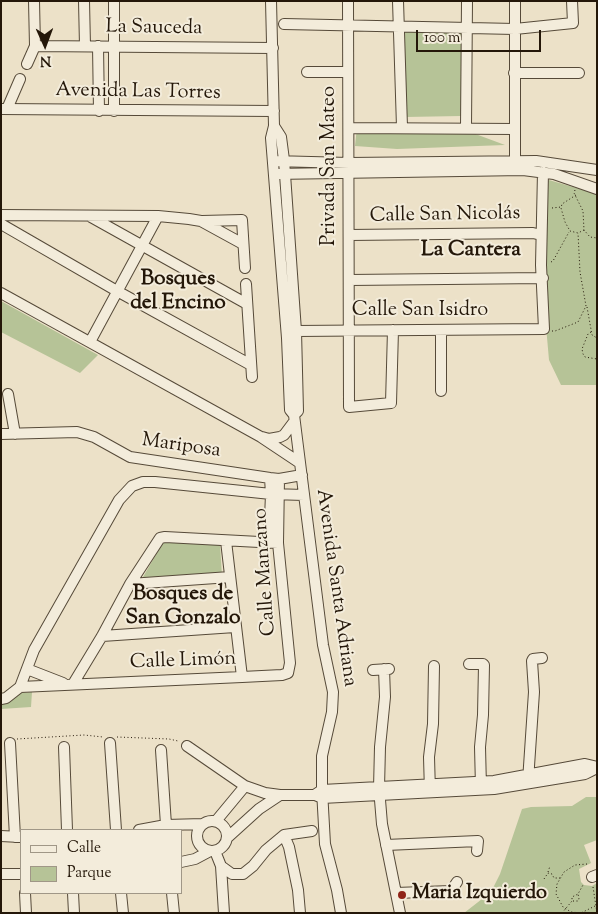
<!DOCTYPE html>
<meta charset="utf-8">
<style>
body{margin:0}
#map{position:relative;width:598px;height:914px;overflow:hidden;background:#ece1c8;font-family:"Sorts Mill Goudy",serif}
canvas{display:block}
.frame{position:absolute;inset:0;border:2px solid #241709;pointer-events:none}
.legend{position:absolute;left:20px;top:829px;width:162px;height:65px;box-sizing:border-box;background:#f3ecdb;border:1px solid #a09787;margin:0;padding:6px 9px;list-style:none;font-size:15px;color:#241709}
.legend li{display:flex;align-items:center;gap:10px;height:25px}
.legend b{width:25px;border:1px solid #a09787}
.north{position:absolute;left:20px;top:20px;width:50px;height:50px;-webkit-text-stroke:4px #f3ecdb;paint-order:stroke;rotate:178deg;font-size:14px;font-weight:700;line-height:20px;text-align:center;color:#241709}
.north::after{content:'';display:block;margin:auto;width:18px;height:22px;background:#241709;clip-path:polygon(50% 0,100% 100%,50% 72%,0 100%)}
.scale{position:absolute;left:416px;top:30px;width:125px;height:22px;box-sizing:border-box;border:2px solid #241709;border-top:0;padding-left:6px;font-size:15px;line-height:18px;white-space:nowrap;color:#241709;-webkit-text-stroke:4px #f3ecdb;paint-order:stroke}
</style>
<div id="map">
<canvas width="598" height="914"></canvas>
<div class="frame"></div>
<ul class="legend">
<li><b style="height:6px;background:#f3ecdb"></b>Calle</li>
<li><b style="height:14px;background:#b6c397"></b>Parque</li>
</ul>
<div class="north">N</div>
<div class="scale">100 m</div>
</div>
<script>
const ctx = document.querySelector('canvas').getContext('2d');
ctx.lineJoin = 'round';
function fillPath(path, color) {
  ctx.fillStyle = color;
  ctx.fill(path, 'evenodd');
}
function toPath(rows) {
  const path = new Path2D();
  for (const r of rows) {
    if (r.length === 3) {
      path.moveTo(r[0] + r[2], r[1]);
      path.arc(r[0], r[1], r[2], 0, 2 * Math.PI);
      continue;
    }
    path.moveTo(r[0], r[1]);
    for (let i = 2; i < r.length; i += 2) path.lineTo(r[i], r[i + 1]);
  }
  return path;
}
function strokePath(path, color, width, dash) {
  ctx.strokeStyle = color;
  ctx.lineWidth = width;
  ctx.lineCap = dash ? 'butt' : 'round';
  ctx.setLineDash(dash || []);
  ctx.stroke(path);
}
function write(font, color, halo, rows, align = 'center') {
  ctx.font = font + ' "Sorts Mill Goudy",serif';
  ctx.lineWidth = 4;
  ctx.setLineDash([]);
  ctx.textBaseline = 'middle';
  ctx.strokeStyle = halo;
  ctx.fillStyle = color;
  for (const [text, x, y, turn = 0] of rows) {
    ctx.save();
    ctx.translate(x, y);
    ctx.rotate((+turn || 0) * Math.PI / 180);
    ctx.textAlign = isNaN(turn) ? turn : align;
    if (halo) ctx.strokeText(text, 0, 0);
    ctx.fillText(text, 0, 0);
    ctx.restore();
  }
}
fillPath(toPath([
 [405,29,461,30,461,116,405,117],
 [357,127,462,129,505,145,397,149,355,146],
 [549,180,597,194,597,385,561,385,549,360,546,326,547,182],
 [1,301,98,355,80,373,1,332],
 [165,539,220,544,222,576,143,577],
 [32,692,31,707,1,709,1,702,6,701,21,693],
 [586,797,597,797,597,840,584,845,591,863,579,869,581,882,584,885,592,886,597,883,597,913,464,913,491,892,500,874,522,809,531,807,572,806]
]), '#b6c397');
const minor = toPath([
 [84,1,85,46],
 [271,1,274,126,271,138,287,338,290,410,294,415,323,645,333,692,332,712,322,756,322,790,325,844,337,890,341,913],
 [348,1,349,407,391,403,393,330],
 [398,1,402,127],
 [515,1,515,161],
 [284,24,515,29,573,23,572,1],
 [35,46,273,48],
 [98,46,99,111],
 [27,64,35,46,34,1],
 [307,72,348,72],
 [514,73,579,73],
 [1,109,274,111],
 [7,109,20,79],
 [114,111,114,1],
 [274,126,281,137,284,160,296,331,298,411,294,415],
 [466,127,467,1],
 [349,128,515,129],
 [273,161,349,163,536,161,597,170],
 [274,174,523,170,554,174,597,189],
 [1,215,158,216,189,219,201,221,243,244],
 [91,217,247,304],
 [202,221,242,220,245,268],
 [1,224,117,291,251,365],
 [349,235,533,233,541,235],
 [349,280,543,278],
 [246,284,252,377],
 [1,293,261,437,300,463],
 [296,331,544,329,541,265,543,172],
 [90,342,158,216],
 [441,391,441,330],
 [8,394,15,434],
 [1,434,77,432,94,437,130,457,270,478,279,479,302,475],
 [262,437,269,439,280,437,284,435,293,423],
 [226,541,242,677],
 [269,543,271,494,270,478],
 [130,584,230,577],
 [102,636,235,627],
 [469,664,483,664,484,665,483,715,480,747,481,787],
 [27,669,63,683],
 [384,669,385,697,380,747,379,788,382,824,400,913],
 [373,670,389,669],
 [73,684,102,636,130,584,160,538,165,537,278,543],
 [20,687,242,677,282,675,288,673,290,663,278,543,279,479],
 [1,699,6,698,20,687,34,650,119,500,132,486,143,482,155,482,271,494,304,495],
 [10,743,15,837],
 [110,743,116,830],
 [187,746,245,786,265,793,280,795,315,795,322,798,494,789,585,774,597,768],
 [64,747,67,830],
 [161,750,166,825],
 [528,781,534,692,532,661,533,659,542,658],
 [430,792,429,757,433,724,434,666],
 [316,794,322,790,494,781,585,764,597,767],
 [212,836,15],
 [216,821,245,786],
 [139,830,166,825,203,824],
 [284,835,289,847,298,890,300,913],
 [1,836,20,837],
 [227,838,259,809,280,795],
 [386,845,478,841,477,851],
 [215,851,221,866,224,913],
 [181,862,195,859,210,851],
 [221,866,232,874,243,874,253,866,266,850,284,835,312,831],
 [1,874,21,874],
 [592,877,597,875],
 [25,893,26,913],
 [73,893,74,913],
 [121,893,123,913],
 [172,893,174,913],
 [396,893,451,891,457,882]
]);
strokePath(minor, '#564a39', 12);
strokePath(toPath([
 [575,190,574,193,583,211,584,230,590,237,597,238],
 [576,195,562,204,561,208,565,222,570,231,578,233,584,230],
 [552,208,561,207],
 [551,262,553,261,569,232],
 [587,307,592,335,597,338],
 [552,331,555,331,578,322,586,306,580,272,578,233],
 [591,332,588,334,582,349,583,354,585,357,597,359],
 [117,737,169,739,178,741],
 [17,739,84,735,103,737],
 [587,864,575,865,564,872,557,884,556,894,563,907,571,912,581,913,597,905],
 [548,872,550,866],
 [544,879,548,873,552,874,554,878,560,878],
 [593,887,597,913],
 [573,901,578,901,579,899,578,894],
 [562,913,572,901,572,897,578,894,583,885]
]), '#241709', 1, [1, 2.5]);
strokePath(minor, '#f3ecdb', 10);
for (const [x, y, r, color] of [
 [402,895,5,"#8f2418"]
]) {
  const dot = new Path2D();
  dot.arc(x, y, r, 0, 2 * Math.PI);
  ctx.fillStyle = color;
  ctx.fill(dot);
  strokePath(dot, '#f3ecdb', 2);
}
write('20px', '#241709', '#f3ecdb', [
 ["La Sauceda",154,29,1],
 ["Avenida Las Torres",138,93,1],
 ["Privada San Mateo",331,166,-90],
 ["Calle San Nicolás",445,216,-1],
 ["Calle San Isidro",420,312],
 ["Mariposa",181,447,8],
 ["Calle Manzano",266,572,-94],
 ["Avenida Santa Adriana",335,588,82],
 ["Calle Limón",183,662,-2]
]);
write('bold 20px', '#241709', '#f3ecdb', [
 ["Maria Izquierdo",412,895]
], 'left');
write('bold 21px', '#241709', '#f3ecdb', [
 ["La Cantera",471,251],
 ["Bosques",178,280],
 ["del Encino",178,304],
 ["Bosques de",183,595],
 ["San Gonzalo",183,619]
]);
</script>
